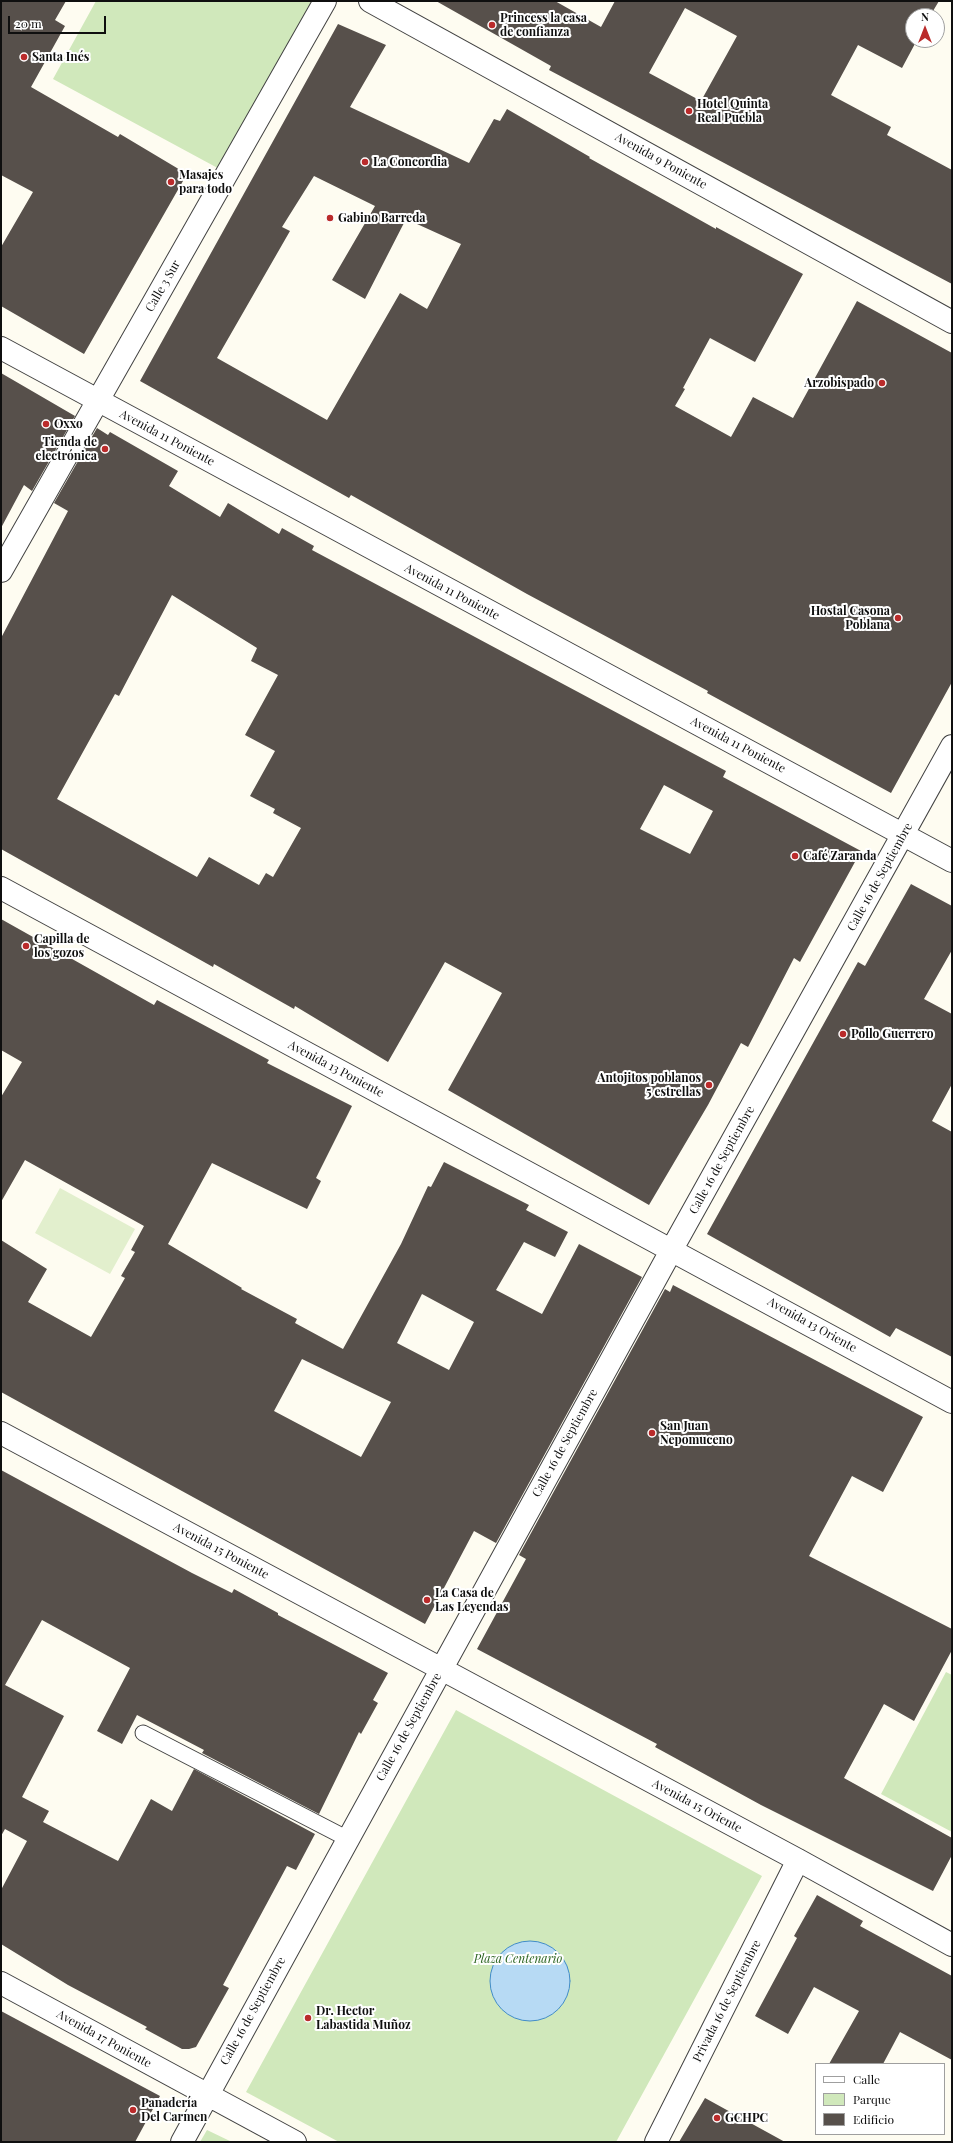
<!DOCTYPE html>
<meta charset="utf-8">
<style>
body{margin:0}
#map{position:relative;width:953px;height:2143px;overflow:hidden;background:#fefcf1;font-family:"Playfair Display",serif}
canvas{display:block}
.frame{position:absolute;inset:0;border:2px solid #0f0f0f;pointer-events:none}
.legend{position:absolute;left:815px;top:2063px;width:130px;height:72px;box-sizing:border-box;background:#fff;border:1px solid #9f9f9f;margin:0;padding:5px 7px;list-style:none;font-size:12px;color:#0f0f0f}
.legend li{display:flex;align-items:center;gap:8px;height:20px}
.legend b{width:20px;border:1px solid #9f9f9f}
.north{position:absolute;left:905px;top:8px;width:40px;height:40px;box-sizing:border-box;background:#fff;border:1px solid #9f9f9f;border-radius:50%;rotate:0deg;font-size:11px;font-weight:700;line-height:16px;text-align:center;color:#0f0f0f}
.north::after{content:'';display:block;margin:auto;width:14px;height:18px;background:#ba2b2b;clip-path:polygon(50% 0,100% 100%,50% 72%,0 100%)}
.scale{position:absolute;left:8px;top:16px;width:98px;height:18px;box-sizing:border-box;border:2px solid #0f0f0f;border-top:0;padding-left:5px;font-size:12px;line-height:14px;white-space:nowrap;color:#0f0f0f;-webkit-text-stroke:3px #fff;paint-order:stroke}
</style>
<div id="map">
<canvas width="953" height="2143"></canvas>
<div class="frame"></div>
<ul class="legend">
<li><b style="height:5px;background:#fff"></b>Calle</li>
<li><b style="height:11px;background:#d0e8bb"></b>Parque</li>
<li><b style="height:11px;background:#57504b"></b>Edificio</li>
</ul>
<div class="north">N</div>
<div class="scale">20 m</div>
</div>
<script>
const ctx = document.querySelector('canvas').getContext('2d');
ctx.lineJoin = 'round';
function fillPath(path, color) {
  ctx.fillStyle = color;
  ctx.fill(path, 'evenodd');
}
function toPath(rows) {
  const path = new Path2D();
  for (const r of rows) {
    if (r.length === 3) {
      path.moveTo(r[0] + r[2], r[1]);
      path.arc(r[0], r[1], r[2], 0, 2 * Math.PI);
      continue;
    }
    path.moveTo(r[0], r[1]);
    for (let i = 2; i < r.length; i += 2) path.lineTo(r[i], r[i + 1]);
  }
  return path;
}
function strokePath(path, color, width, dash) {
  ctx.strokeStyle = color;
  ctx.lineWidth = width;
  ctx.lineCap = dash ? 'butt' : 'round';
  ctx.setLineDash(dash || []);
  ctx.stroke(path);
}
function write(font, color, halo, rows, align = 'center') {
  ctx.font = font + ' "Playfair Display",serif';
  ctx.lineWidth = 4;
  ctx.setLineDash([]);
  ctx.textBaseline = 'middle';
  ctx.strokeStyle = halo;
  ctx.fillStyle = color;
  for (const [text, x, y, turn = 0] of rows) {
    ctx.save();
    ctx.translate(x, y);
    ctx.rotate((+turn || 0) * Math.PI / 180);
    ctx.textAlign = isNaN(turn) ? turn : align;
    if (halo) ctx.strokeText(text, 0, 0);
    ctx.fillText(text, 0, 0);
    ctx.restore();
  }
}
fillPath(toPath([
 [96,1,310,1,317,5,225,172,53,79],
 [946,1672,952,1675,952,1832,881,1794],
 [456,1710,762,1876,616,2142,339,2142,246,2092],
 [207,2130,232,2142,200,2142]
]), '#d0e8bb');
fillPath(toPath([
 [60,1188,135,1229,110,1274,35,1233]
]), '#e2efcd');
const water = toPath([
 [530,1981,40]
]);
fillPath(water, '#b7daf4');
strokePath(water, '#418cc8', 1);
fillPath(toPath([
 [1,1,66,1,55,20,65,26,31,87,118,137,120,134,187,174,84,354,1,306,1,247,33,192,1,175],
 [436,1,555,1,601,27,615,1,939,1,930,16,913,16,913,40,917,40,902,68,858,45,831,95,891,127,887,135,952,170,952,284,549,70,551,66],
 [685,8,737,36,701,101,649,73],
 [338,24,386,45,350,107,469,163,494,119,500,121,507,109,590,157,589,158,716,229,716,227,803,274,755,362,710,338,683,388,685,389,675,406,731,437,753,397,793,418,857,301,952,353,952,682,891,793,707,693,708,691,527,594,351,495,349,498,140,381],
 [314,176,375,206,332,280,365,299,406,219,461,244,427,309,400,293,327,420,217,358,290,231,282,227],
 [1,373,75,416,32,491,24,485,1,528],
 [97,428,108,435,110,432,178,471,169,486,220,517,228,503,279,534,282,528,314,546,312,550,726,771,723,777,861,851,800,962,794,958,748,1047,741,1043,708,1105,649,1205,448,1090,502,993,445,962,388,1062,295,1006,294,1009,214,964,213,967,1,849,1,638,68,511,54,503],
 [172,595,257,648,251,661,278,675,245,735,275,751,250,796,275,809,273,813,301,828,273,877,266,873,259,885,209,857,197,877,57,799,115,694,119,696],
 [664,785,713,811,690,854,640,829],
 [911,884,952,906,952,950,924,999,952,1014,952,1084,932,1121,952,1132,952,1357,896,1328,890,1337,707,1234,858,962,865,966],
 [1,919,154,1005,157,1000,269,1060,267,1063,352,1106,316,1178,321,1181,307,1209,212,1163,168,1244,242,1288,241,1289,297,1319,295,1323,343,1349,401,1244,428,1186,431,1187,444,1162,529,1205,526,1210,568,1232,555,1257,524,1242,496,1290,542,1314,579,1244,642,1277,496,1543,474,1531,425,1624,1,1392,1,1240,47,1269,28,1302,91,1337,125,1278,121,1276,135,1252,131,1250,144,1226,25,1160,1,1202,1,1097,22,1062,1,1050],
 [422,1294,474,1322,449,1370,397,1343],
 [302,1359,391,1402,361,1457,274,1411],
 [673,1285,923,1417,883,1492,852,1476,809,1556,952,1629,952,1650,914,1721,884,1704,844,1778,952,1838,952,1855,933,1891,761,1805,655,1747,657,1744,477,1649,526,1559,519,1555,665,1289,670,1292],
 [1,1470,192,1573,232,1593,234,1589,278,1613,278,1615,388,1673,373,1700,378,1703,361,1734,359,1732,319,1814,202,1753,204,1750,137,1715,122,1744,97,1731,130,1668,42,1620,5,1685,64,1716,22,1797,49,1811,43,1822,118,1861,151,1799,172,1811,194,1769,315,1834,296,1870,287,1866,223,1985,229,1988,196,2047,189,2049,182,2049,145,2029,147,2027,68,1985,1,1944,1,1890,27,1841,5,1829,1,1836],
 [817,1895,863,1921,860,1926,952,1976,952,2060,900,2032,883,2064,829,2064,859,2011,814,1987,788,2034,755,2016,797,1938,794,1936],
 [1,2011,160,2096,135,2142,1,2142],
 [705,2098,785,2142,679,2142]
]), '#57504b');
const service = toPath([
 [143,1733,348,1839]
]);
const minor = toPath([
 [370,1,952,322],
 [1,348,952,861],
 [1,571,325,1],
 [1,888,952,1402],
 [1,1433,798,1860,952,1945],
 [1,1983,295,2142],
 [182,2142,672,1249,952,746],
 [656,2142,798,1860]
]);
strokePath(service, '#424242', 17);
strokePath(minor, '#424242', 24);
strokePath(service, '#fff', 15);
strokePath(minor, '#fff', 22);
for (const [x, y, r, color] of [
 [492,25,4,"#ba2b2b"],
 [24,57,4,"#ba2b2b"],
 [689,111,4,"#ba2b2b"],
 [365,162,4,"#ba2b2b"],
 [171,182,4,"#ba2b2b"],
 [330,218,4,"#ba2b2b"],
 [882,383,4,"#ba2b2b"],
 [46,424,4,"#ba2b2b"],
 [105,449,4,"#ba2b2b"],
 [898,618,4,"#ba2b2b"],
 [795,856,4,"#ba2b2b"],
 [26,946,4,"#ba2b2b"],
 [843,1034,4,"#ba2b2b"],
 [709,1085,4,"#ba2b2b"],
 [652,1433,4,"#ba2b2b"],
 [427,1600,4,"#ba2b2b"],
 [308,2018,4,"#ba2b2b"],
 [133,2110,4,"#ba2b2b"],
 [717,2118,4,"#ba2b2b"]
]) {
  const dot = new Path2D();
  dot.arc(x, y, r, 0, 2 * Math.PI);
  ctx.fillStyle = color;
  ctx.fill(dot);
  strokePath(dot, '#fff', 1.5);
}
write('bold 12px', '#0f0f0f', '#fff', [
 ["Princess la casa",500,18],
 ["de confianza",500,32],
 ["Santa Inés",32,57],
 ["Hotel Quinta",697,104],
 ["Real Puebla",697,118],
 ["La Concordia",373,162],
 ["Masajes",179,175],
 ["para todo",179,189],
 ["Gabino Barreda",338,218],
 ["Arzobispado",874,383,"right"],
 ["Oxxo",54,424],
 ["Tienda de",97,442,"right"],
 ["electrónica",97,456,"right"],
 ["Hostal Casona",890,611,"right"],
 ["Poblana",890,625,"right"],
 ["Café Zaranda",803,856],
 ["Capilla de",34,939],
 ["los gozos",34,953],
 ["Pollo Guerrero",851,1034],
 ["Antojitos poblanos",701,1078,"right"],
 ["5 estrellas",701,1092,"right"],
 ["San Juan",660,1426],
 ["Nepomuceno",660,1440],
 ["La Casa de",435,1593],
 ["Las Leyendas",435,1607],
 ["Dr. Hector",316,2011],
 ["Labastida Muñoz",316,2025],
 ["Panadería",141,2103],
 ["Del Carmen",141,2117],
 ["GCHPC",725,2118]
], 'left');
write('12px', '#0f0f0f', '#fff', [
 ["Avenida 9 Poniente",661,161,29],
 ["Calle 3 Sur",163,286,-60],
 ["Avenida 11 Poniente",167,438,28],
 ["Avenida 11 Poniente",452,592,28],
 ["Avenida 11 Poniente",738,745,28],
 ["Calle 16 de Septiembre",880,877,-61],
 ["Avenida 13 Poniente",336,1069,28],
 ["Calle 16 de Septiembre",722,1160,-61],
 ["Avenida 13 Oriente",812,1325,29],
 ["Calle 16 de Septiembre",565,1443,-61],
 ["Avenida 15 Poniente",221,1551,28],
 ["Calle 16 de Septiembre",409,1727,-61],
 ["Avenida 15 Oriente",697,1806,28],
 ["Privada 16 de Septiembre",727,2001,-63],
 ["Calle 16 de Septiembre",253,2011,-61],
 ["Avenida 17 Poniente",104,2039,29]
]);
write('italic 12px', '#2c6421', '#fff', [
 ["Plaza Centenario",518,1959]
]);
</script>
